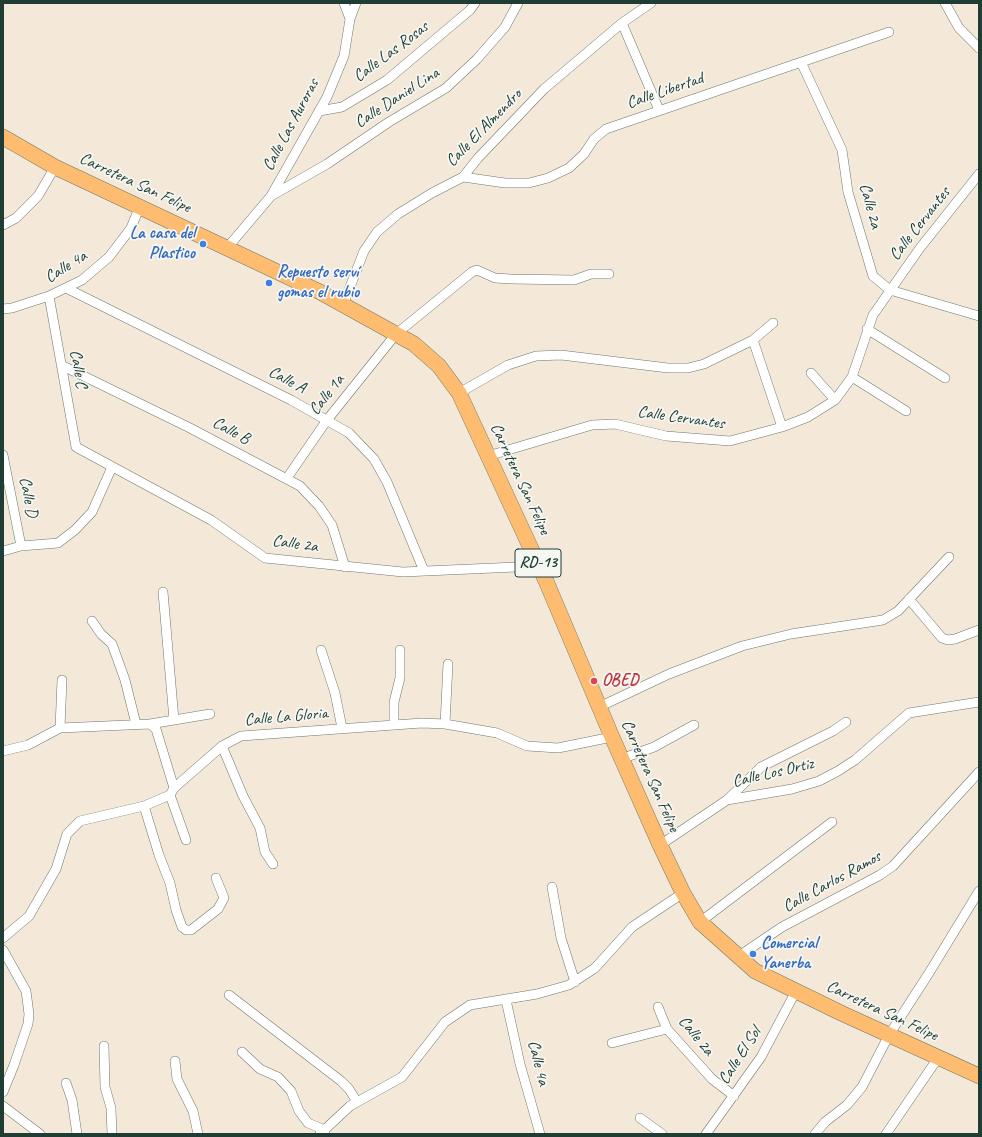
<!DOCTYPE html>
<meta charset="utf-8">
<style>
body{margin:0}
#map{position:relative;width:982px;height:1137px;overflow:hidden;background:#f4e9d9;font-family:Caveat,sans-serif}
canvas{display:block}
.frame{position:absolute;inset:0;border:4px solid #1f3d34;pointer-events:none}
</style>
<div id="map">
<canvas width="982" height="1137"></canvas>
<div class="frame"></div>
</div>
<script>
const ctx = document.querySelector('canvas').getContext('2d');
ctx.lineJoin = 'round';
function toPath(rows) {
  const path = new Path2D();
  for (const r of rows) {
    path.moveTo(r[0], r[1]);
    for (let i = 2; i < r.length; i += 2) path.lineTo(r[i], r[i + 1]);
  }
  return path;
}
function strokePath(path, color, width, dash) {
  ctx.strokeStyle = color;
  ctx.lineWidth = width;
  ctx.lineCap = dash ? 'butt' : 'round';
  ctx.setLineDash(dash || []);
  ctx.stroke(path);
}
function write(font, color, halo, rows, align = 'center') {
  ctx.font = font + ' Caveat,sans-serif';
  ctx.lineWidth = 3.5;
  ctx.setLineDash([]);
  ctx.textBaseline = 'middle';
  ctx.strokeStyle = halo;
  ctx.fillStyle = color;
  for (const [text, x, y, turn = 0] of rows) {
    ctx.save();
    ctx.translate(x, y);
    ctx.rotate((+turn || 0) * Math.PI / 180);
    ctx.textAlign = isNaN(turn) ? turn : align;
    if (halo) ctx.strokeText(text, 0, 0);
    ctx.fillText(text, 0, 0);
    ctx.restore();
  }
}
const minor = toPath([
 [344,3,350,19],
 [945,3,959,28,979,48],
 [622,23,659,110],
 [801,62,842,150,848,192,873,276,890,290,979,316],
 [319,111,342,107,387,80,470,10,475,3],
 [463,177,505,183,529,183,548,178,569,168,584,154,594,139,606,129,889,32],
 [271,196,327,164,389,122,446,88,477,59,505,27,518,3],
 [3,225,16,218,38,196,55,167],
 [227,248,271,196,327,97,344,56,350,19,356,3],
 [66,288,291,400,349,433,374,459,387,482,424,571],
 [49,296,76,447,211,520,265,558,403,572,539,566],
 [343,305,364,251,377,232,398,214,432,193,463,177,478,158,544,89,622,23,651,3],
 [3,309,12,308,49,296,82,280,109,257,131,228,140,206],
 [867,329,945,378],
 [753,340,782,427],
 [61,365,190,428,300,486,319,506,332,525,345,567],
 [811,373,835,400],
 [852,377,906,411],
 [459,393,508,365,536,356,561,355,668,368,688,368,704,364,753,340,773,323],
 [3,455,21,546],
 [488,456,592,425,615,424,666,436,730,441,782,427,808,417,835,400,852,377,873,315,920,248,979,174],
 [287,478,327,420,396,334,472,272,477,270,495,278,511,279,574,280,591,274,609,274],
 [3,551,21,546,58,543,75,530,92,512,112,467],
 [163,592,174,720],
 [909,599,942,638,948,640,955,639,979,630],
 [92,621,101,634,112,644,125,680,136,724],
 [321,650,335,693,342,728],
 [599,707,669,674,742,646,791,634,883,620,898,611,949,557],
 [150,724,210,714],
 [445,724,448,664],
 [394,725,394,702,400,678,400,650],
 [60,728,62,680],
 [222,746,243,796,260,828,265,852,273,864],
 [3,751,28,745,60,728,150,724,156,729,174,788],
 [621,759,654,747,694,725],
 [170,795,186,840],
 [727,800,761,767,833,731,846,722],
 [144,806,159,855,170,883,176,910,182,927,186,930,191,930,218,909,224,898,216,878],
 [660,845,727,800,792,789,819,781,838,771,855,760,909,713,979,702],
 [552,887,561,938,575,982],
 [700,922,832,822],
 [3,938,29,916,56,869,67,834,80,821,144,806,170,795,174,788,222,746,241,736,422,723,445,724,497,733,527,746,558,748,612,737],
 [3,950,26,991,29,1014,28,1024,14,1065,3,1092],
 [739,956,782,927,880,875,893,866,979,772],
 [229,995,341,1081,349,1089,357,1102],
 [506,1000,520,1064,540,1134],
 [658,1007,667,1029,712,1079,734,1096],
 [612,1043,667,1029],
 [104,1046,105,1087,111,1108,112,1134],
 [242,1052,260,1069,278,1077,291,1091,299,1111,308,1123,325,1130,324,1134],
 [175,1061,177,1079,193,1111,198,1134],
 [66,1083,72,1100,77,1134],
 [3,1106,40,1134],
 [640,1118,662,1134],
 [320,1134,350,1106,402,1077,445,1022,470,1005,537,994,569,985,595,968,632,927,683,893],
 [706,1134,761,1057,796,991],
 [815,1134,825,1122,847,1105,862,1087,889,1035,929,973,979,891],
 [886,1134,938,1058]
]);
const primary = toPath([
 [3,137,55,167,320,292,414,344,439,366,459,393,546,581,612,737,660,845,683,893,700,922,755,971,841,1013,979,1076]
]);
strokePath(minor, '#6a796e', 10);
strokePath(primary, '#6a796e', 16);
strokePath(minor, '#fff', 9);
strokePath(primary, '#febc70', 15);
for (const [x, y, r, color] of [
 [203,244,4,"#3f7fe0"],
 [269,283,4,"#3f7fe0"],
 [594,681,4,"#e0444e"],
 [753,954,4,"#3f7fe0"]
]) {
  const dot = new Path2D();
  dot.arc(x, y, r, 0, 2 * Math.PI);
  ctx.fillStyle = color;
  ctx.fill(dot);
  strokePath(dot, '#f6f6f2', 1.5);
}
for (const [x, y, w] of [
 [538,563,46]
]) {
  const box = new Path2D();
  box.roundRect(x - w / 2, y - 14, w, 28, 3);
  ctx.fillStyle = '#f6f6f2';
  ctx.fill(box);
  strokePath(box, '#1f3d34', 1);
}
write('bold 16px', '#1f3d34', null, [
 ["RD-13",538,563]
]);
write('17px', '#1f3d34', '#f6f6f2', [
 ["Calle Las Rosas",391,52,-37],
 ["Calle Libertad",665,91,-19],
 ["Calle Daniel Lina",397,98,-33],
 ["Calle Las Auroras",291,125,-62],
 ["Calle El Almendro",484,128,-46],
 ["Carretera San Felipe",135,183,25],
 ["Calle 2a",870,206,75],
 ["Calle Cervantes",920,224,-52],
 ["Calle 4a",66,267,-32],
 ["Calle C",78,369,80],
 ["Calle A",287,380,28],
 ["Calle 1a",327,395,-52],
 ["Calle Cervantes",681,418,8],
 ["Calle B",231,431,28],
 ["Carretera San Felipe",520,479,65],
 ["Calle D",28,497,79],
 ["Calle 2a",295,544,8],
 ["Calle La Gloria",286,717,-5],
 ["Calle Los Ortiz",773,773,-13],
 ["Carretera San Felipe",650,776,66],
 ["Calle Carlos Ramos",832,882,-29],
 ["Carretera San Felipe",882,1011,25],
 ["Calle 2a",696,1036,51],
 ["Calle El Sol",740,1056,-57],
 ["Calle 4a",538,1063,76]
]);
write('bold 17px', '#366cbe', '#f6f6f2', [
 ["La casa del",195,234,"right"],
 ["Plastico",195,254,"right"],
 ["Repuesto serví",277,273],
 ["gomas el rubio",277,293],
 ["Comercial",761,944],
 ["Yanerba",761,964]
], 'left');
write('bold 17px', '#be3a42', '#f6f6f2', [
 ["OBED",602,681]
], 'left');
</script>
